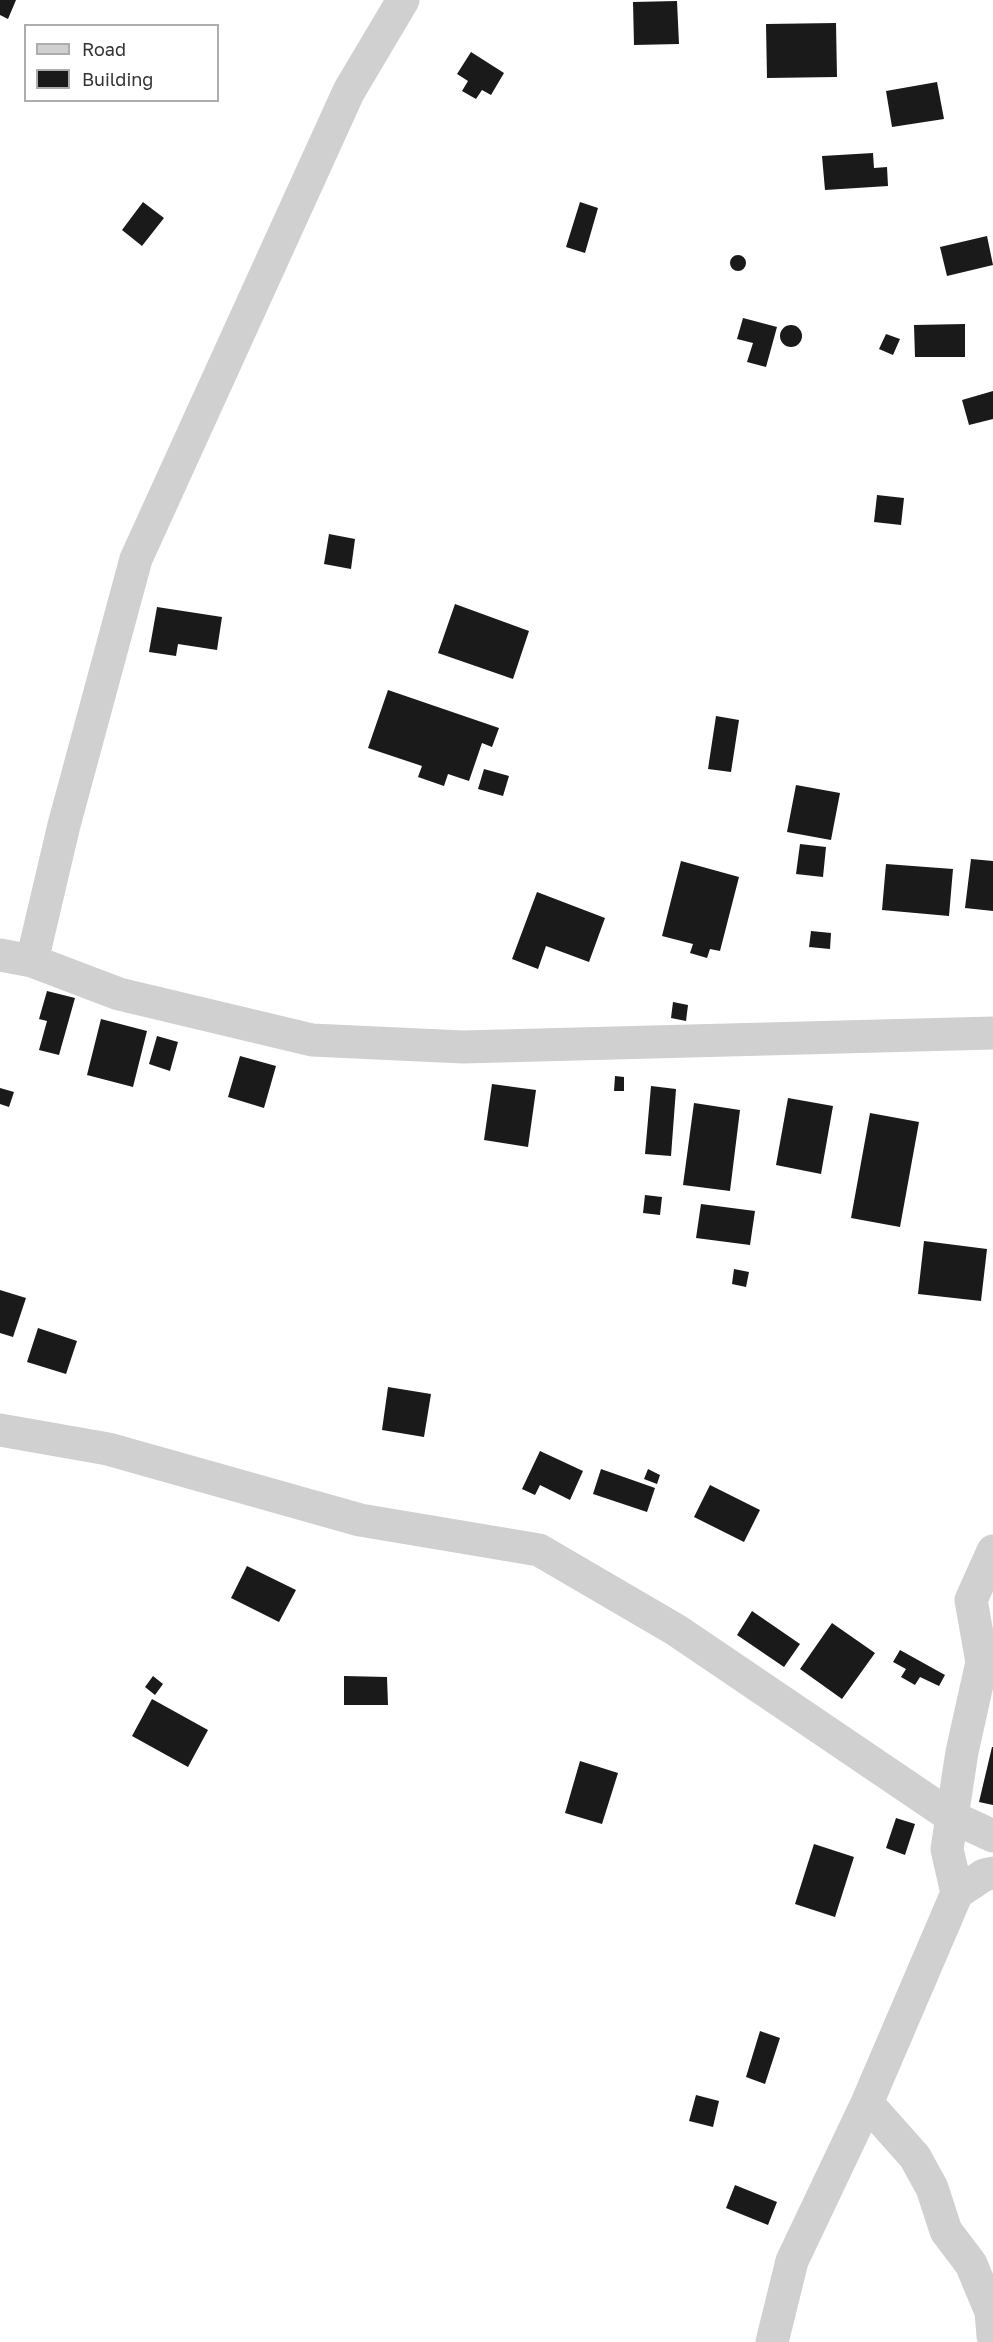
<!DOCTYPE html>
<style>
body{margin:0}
#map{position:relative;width:993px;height:2342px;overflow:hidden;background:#fff;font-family:"Golos Text",sans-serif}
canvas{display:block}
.legend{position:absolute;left:24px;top:24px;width:195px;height:78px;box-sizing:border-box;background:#fff;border:2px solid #adadad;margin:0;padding:8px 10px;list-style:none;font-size:18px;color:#333}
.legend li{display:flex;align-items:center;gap:12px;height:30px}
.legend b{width:30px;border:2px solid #adadad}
</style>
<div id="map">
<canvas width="993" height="2342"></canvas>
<ul class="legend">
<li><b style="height:8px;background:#d0d0d0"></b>Road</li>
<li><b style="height:16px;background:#1a1a1a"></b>Building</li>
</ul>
</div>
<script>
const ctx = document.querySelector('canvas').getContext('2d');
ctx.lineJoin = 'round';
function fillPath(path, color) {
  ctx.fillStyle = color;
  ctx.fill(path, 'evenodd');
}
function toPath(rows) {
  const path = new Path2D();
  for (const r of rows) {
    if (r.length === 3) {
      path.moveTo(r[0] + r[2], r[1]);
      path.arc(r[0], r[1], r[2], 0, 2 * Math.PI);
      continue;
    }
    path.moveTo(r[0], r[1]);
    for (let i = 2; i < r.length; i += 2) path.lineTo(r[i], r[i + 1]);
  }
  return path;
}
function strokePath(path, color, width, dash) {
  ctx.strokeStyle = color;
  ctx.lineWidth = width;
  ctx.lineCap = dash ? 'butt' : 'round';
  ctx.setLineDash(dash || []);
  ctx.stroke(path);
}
fillPath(toPath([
 [0,0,16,0,8,19,0,15],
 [677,1,679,44,634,45,633,2],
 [836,23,837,77,767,78,766,24],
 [471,52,504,73,491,95,482,90,476,99,462,91,468,81,457,74],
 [937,82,944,119,892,127,886,91],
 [873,153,874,168,887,167,888,186,825,190,822,156],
 [143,202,164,218,142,246,122,230],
 [580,202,598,208,585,253,566,247],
 [987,236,993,265,947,276,940,247],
 [738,263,8],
 [743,318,777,327,766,367,747,362,753,343,737,339],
 [965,324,965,357,915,357,914,325],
 [791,336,11],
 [886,334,900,339,893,355,879,349],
 [993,391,993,419,969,425,962,400],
 [877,495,904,498,901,525,874,522],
 [329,534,355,539,351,569,324,564],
 [455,604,529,631,513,679,438,653],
 [157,607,222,617,217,650,178,644,176,656,149,652],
 [388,690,499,728,492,747,482,743,469,781,448,774,444,786,418,777,422,766,368,748],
 [716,716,739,720,731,772,708,769],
 [484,769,509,776,503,796,478,789],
 [796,785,840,793,831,840,787,832],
 [800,844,826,847,823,877,796,874],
 [971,859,993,861,993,911,965,908],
 [681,861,739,877,720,951,710,949,707,958,690,953,693,944,662,936],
 [886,864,953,869,949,916,882,910],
 [537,892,605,918,589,962,546,946,538,969,512,959],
 [811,931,831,933,830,949,809,947],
 [47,991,75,998,59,1055,39,1050,47,1021,39,1019],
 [673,1002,688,1005,686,1021,671,1018],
 [101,1019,147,1031,133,1087,87,1075],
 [157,1036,178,1042,170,1071,149,1064],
 [240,1056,276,1066,264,1108,228,1097],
 [615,1076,624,1077,624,1091,614,1091],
 [492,1084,536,1090,528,1147,484,1140],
 [651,1086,676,1089,671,1156,645,1154],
 [0,1088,14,1092,9,1107,0,1104],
 [788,1098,833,1106,821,1174,776,1165],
 [694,1103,740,1110,730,1191,683,1185],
 [870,1113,919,1122,900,1227,851,1218],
 [645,1195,662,1197,660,1215,643,1213],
 [701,1204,755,1211,750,1245,696,1238],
 [924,1241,987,1249,981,1301,918,1294],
 [734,1269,749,1272,746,1287,732,1284],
 [0,1290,26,1298,13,1337,0,1333],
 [38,1328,77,1341,66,1374,27,1362],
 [388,1387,431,1394,424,1437,382,1430],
 [540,1451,583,1471,570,1500,540,1485,535,1495,522,1489],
 [601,1469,655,1488,647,1512,593,1494],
 [648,1469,660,1475,657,1484,644,1479],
 [710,1485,760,1510,744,1542,694,1517],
 [247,1566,296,1590,279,1622,231,1598],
 [752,1611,800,1644,784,1667,737,1635],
 [832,1623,875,1653,842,1699,800,1669],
 [900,1650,945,1675,939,1686,920,1677,915,1685,901,1677,906,1669,893,1662],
 [153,1676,163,1684,155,1695,145,1687],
 [344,1676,387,1677,388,1705,344,1705],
 [152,1699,208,1730,188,1767,132,1736],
 [992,1747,993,1747,993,1805,979,1802],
 [580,1761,618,1773,602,1824,565,1813],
 [896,1818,915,1824,905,1855,886,1848],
 [814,1844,854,1857,835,1917,795,1904],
 [760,2031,780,2038,765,2084,746,2077],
 [696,2095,719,2101,713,2127,689,2121],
 [735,2185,777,2202,768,2225,726,2208]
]), '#1a1a1a');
strokePath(toPath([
 [0,955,32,961,119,994,312,1040,463,1047,993,1033],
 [32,961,64,825,136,559,349,91,403,0],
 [0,1430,108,1449,360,1520,539,1550,676,1630,952,1817,993,1836],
 [957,1893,947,1849,962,1752,982,1662,971,1600,993,1551],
 [867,2103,915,2157,932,2188,946,2231,971,2264,991,2312,993,2336],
 [772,2342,792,2261,867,2103,957,1893,984,1875,993,1873]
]), '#d0d0d0', 33);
</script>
